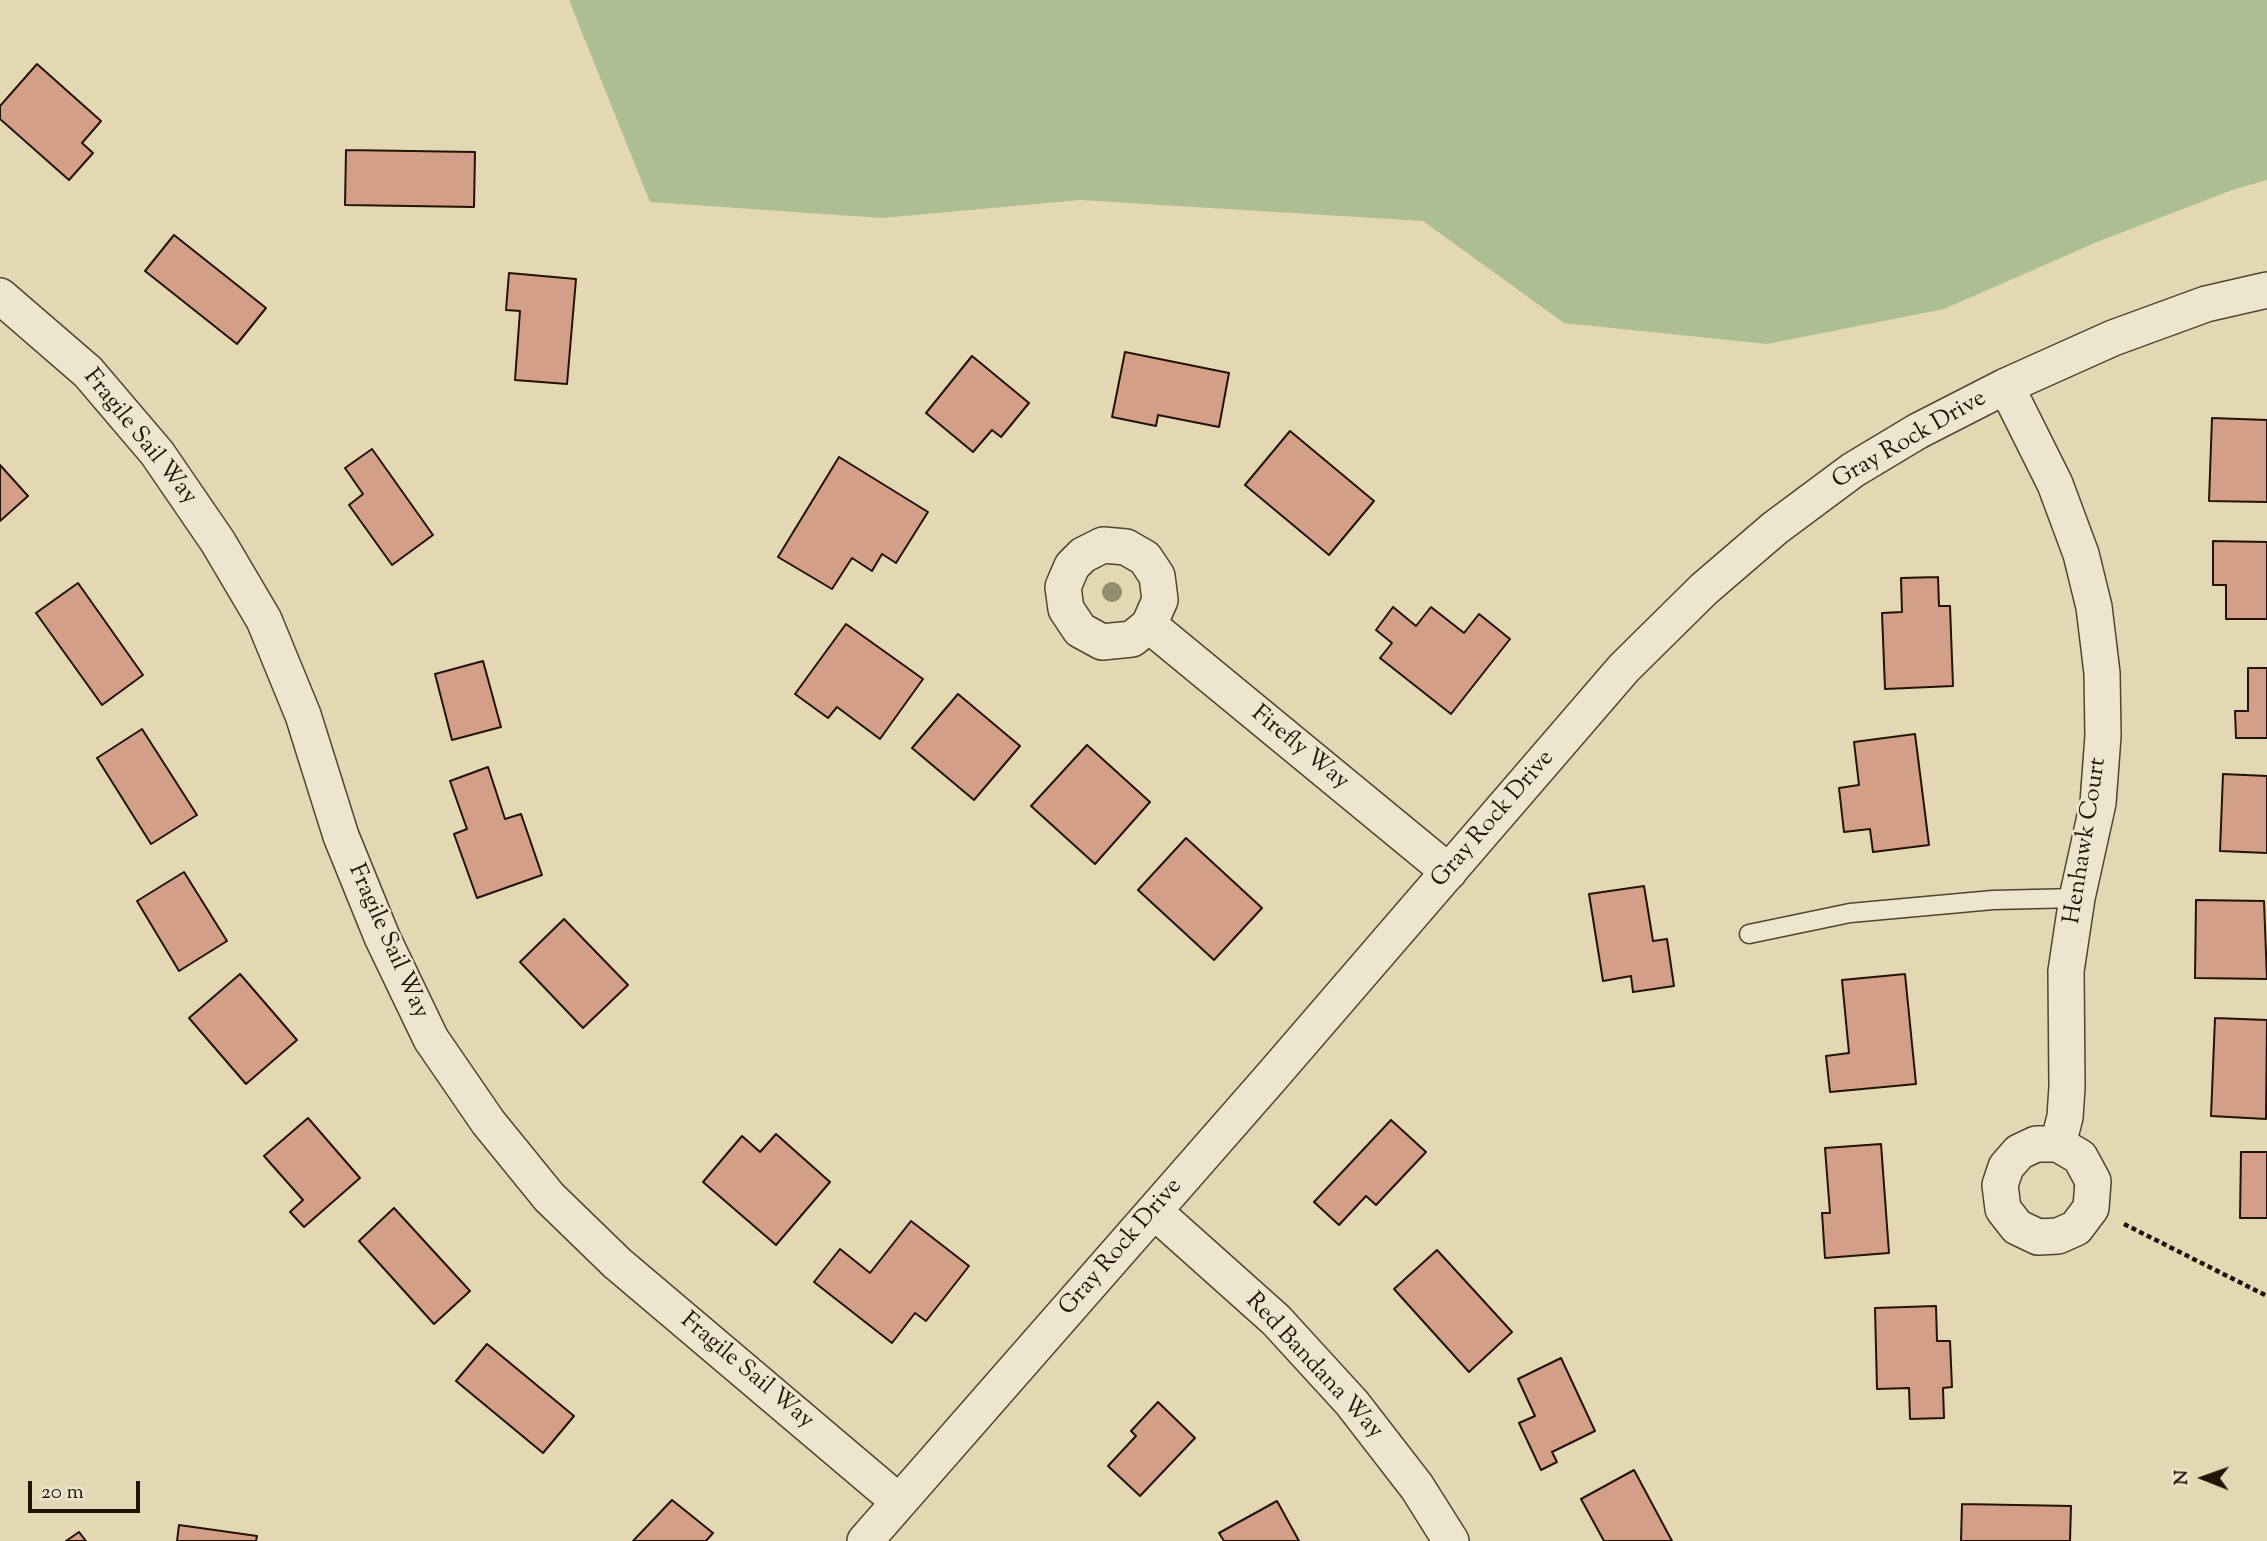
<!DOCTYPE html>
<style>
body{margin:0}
#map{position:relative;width:2267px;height:1541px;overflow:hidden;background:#e4d7b3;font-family:"Sorts Mill Goudy",serif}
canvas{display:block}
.north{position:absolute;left:2169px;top:1443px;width:70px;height:70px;-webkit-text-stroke:5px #ede5ce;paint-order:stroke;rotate:271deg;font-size:19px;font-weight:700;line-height:28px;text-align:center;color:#221305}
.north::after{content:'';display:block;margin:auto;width:24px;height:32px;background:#221305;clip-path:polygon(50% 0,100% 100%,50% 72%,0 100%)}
.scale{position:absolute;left:28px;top:1481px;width:112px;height:32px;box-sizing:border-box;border:4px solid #221305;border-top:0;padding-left:9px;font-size:21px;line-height:24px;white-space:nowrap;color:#221305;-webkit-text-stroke:5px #ede5ce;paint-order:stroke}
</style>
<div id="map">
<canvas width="2267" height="1541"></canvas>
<div class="north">N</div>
<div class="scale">20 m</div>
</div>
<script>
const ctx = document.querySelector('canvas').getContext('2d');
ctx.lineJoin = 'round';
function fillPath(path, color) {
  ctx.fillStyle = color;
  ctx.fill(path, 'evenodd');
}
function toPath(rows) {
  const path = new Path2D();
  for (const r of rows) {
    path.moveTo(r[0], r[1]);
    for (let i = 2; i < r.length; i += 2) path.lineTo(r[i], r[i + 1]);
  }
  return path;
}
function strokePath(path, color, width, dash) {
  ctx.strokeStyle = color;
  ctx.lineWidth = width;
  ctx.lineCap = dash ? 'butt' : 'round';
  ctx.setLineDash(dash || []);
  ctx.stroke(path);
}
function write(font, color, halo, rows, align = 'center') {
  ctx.font = font + ' "Sorts Mill Goudy",serif';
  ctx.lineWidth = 5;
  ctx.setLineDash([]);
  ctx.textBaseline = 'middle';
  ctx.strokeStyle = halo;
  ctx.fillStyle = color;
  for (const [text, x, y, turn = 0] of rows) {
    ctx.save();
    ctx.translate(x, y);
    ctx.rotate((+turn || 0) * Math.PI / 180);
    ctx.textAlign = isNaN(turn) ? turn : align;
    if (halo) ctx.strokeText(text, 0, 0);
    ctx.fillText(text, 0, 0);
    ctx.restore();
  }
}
fillPath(toPath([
 [569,0,2267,0,2267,180,2232,190,2097,242,1944,309,1767,344,1564,323,1423,221,1080,200,882,218,650,202]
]), '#adbf92');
const building = toPath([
 [37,64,101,121,82,143,93,153,69,180,0,119,0,106,37,64],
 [346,150,475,152,474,207,345,205,346,150],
 [174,235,266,308,237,344,145,271,174,235],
 [509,273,576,279,567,384,515,380,520,311,506,310,509,273],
 [1125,352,1229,373,1219,427,1158,415,1156,426,1112,417,1125,352],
 [972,356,1029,403,1001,437,992,430,973,452,926,413,972,356],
 [2212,418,2267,420,2267,502,2209,501,2212,418],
 [1290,431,1374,501,1329,555,1245,485,1290,431],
 [372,449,433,535,392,565,349,505,363,494,345,468,372,449],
 [839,457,928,512,896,563,882,554,872,571,852,558,832,589,778,557,839,457],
 [0,465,28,496,0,521,0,465],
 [2213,541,2267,542,2267,619,2226,619,2226,585,2213,585,2213,541],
 [1938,577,1939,606,1950,606,1953,686,1885,689,1882,613,1902,612,1901,578,1938,577],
 [78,583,143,675,102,705,36,613,78,583],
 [1393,607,1416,626,1431,607,1464,633,1479,614,1510,639,1451,714,1380,658,1392,643,1376,630,1393,607],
 [846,624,923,679,880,739,837,707,828,718,795,694,846,624],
 [483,661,501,727,452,740,435,674,483,661],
 [2248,668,2267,668,2267,738,2236,738,2235,711,2248,711,2248,668],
 [958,694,1020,746,974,800,912,748,958,694],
 [142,729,197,815,151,844,97,758,142,729],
 [1915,734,1929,845,1873,852,1870,829,1844,832,1839,788,1859,785,1854,742,1915,734],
 [1087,745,1150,802,1095,864,1031,806,1087,745],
 [488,767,505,819,521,814,542,875,477,898,454,834,467,829,450,781,488,767],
 [2223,774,2267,776,2267,853,2220,851,2223,774],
 [1186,838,1262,908,1214,960,1138,890,1186,838],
 [184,872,227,941,179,971,137,901,184,872],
 [1644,886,1653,941,1667,939,1674,986,1633,992,1631,976,1603,981,1589,894,1644,886],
 [2196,900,2264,901,2267,979,2195,978,2196,900],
 [564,919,628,985,583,1028,520,962,564,919],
 [240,974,297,1040,246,1084,189,1018,240,974],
 [1905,974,1916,1084,1830,1092,1826,1056,1849,1053,1842,980,1905,974],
 [2215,1018,2267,1020,2266,1119,2211,1116,2215,1018],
 [308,1118,360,1178,304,1227,290,1212,303,1200,264,1156,308,1118],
 [1391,1120,1426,1152,1376,1205,1366,1196,1339,1225,1314,1202,1391,1120],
 [776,1134,830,1182,776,1245,703,1182,742,1136,760,1152,776,1134],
 [1881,1144,1889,1253,1825,1258,1822,1213,1830,1213,1825,1148,1881,1144],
 [2241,1152,2267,1152,2267,1218,2240,1218,2241,1152],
 [394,1208,470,1291,434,1324,359,1241,394,1208],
 [911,1221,969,1266,926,1321,915,1313,892,1343,814,1282,840,1249,870,1273,911,1221],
 [1437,1250,1512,1332,1469,1372,1394,1289,1437,1250],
 [1936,1306,1937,1341,1950,1341,1952,1387,1943,1388,1944,1418,1910,1419,1909,1388,1877,1389,1875,1308,1936,1306],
 [487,1344,574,1416,543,1453,456,1381,487,1344],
 [1561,1358,1595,1431,1552,1452,1557,1462,1541,1470,1519,1423,1535,1416,1518,1379,1561,1358],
 [1158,1402,1195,1438,1140,1496,1108,1466,1136,1436,1131,1431,1158,1402],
 [1634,1470,1672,1541,1604,1541,1581,1499,1634,1470],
 [672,1500,713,1533,706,1541,633,1541,672,1500],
 [1277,1501,1299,1541,1224,1541,1219,1533,1277,1501],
 [1962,1504,2071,1506,2070,1541,1961,1541,1962,1504],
 [179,1525,257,1536,256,1541,177,1541,179,1525],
 [79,1532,86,1541,66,1541,79,1532]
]);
fillPath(building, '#d39f89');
strokePath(building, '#221305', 2);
const service = toPath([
 [1749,934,1850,913,1993,900,2077,898]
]);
const minor = toPath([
 [0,296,88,372,157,453,218,542,264,620,303,715,341,836,382,937,431,1039,488,1122,549,1197,617,1263,898,1501],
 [2006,386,2055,484,2081,554,2094,607,2102,673,2103,736,2098,803,2077,898,2066,971,2067,1087,2065,1117,2058,1144,2036,1144,2019,1152,2006,1167,2000,1185,2003,1209,2017,1227,2038,1237,2058,1236,2076,1228,2091,1208,2093,1181,2080,1157,2058,1144],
 [1149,625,1132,639,1102,642,1080,630,1066,609,1063,587,1072,566,1083,555,1103,545,1126,547,1145,558,1157,576,1160,600,1149,625,1449,872],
 [1154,1211,1276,1320,1352,1403,1417,1487,1451,1541],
 [865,1541,1274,1074,1624,668,1704,589,1775,528,1853,470,1918,431,2006,386,2113,338,2206,304,2267,290]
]);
strokePath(service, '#524430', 21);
strokePath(minor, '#524430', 38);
strokePath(toPath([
 [2124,1224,2267,1296]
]), '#221305', 4.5, [5, 3.5]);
strokePath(service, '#ede5ce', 18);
strokePath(minor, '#ede5ce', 35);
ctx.fillStyle = '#948c6e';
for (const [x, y] of [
 [1112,592]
]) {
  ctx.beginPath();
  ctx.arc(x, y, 10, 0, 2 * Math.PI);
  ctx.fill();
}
write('24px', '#221305', '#ede5ce', [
 ["Fragile Sail Way",139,438,51],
 ["Gray Rock Drive",1910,441,-30],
 ["Firefly Way",1299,749,39],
 ["Gray Rock Drive",1494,820,-49],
 ["Henhawk Court",2087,841,-81],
 ["Fragile Sail Way",387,942,66],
 ["Gray Rock Drive",1122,1248,-49],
 ["Red Bandana Way",1313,1367,47],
 ["Fragile Sail Way",746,1372,40]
]);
</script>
